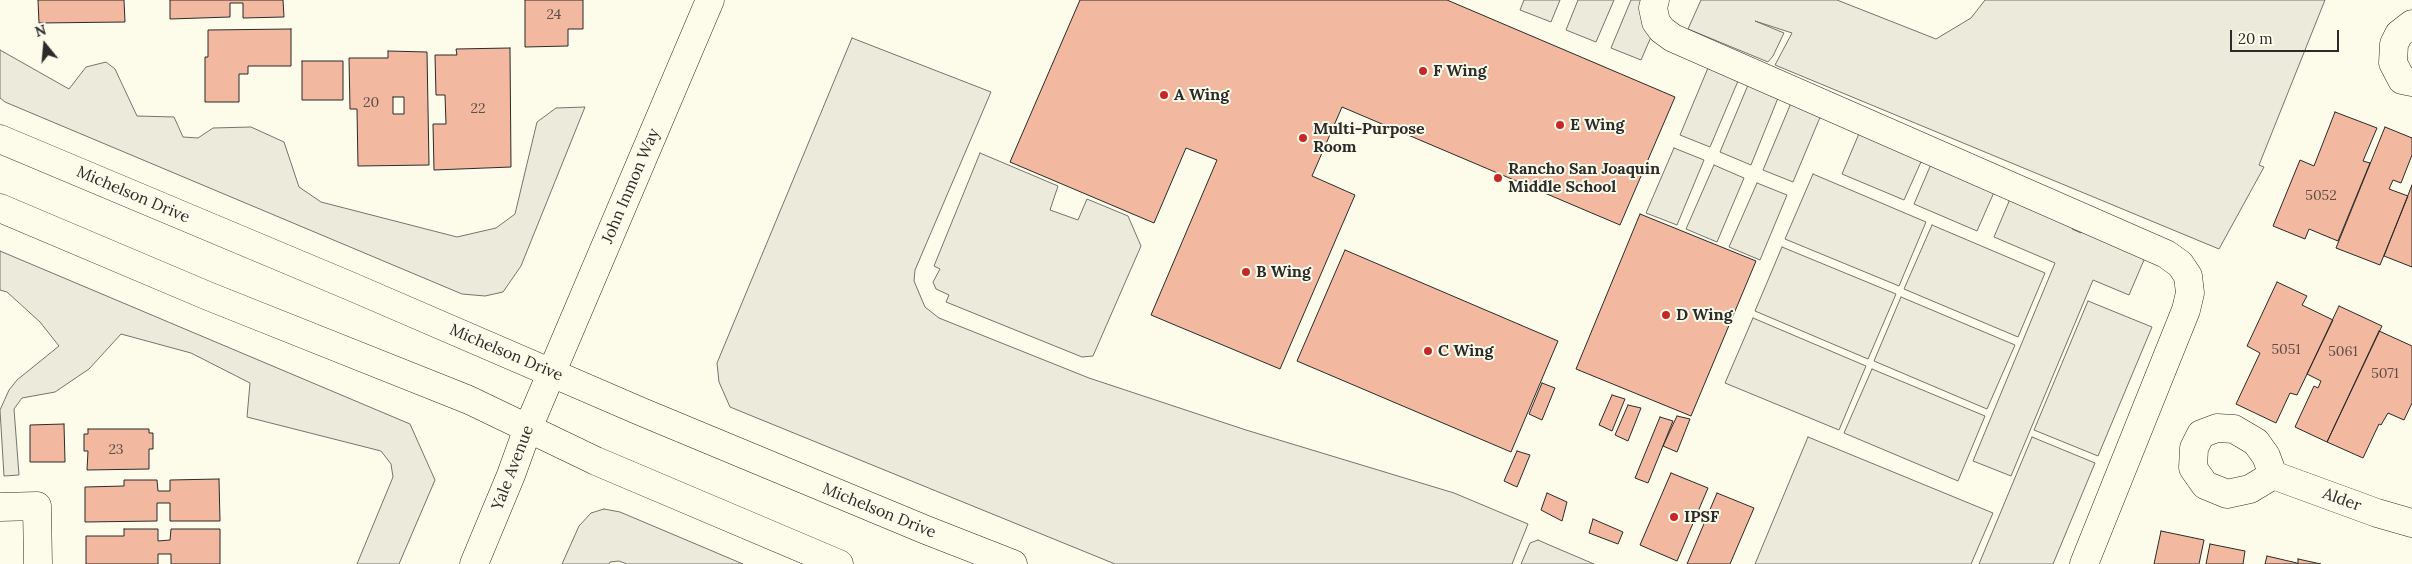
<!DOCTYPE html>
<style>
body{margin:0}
#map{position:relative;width:2412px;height:564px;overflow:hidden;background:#fdfbea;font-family:Lora,serif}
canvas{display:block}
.north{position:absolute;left:20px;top:20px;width:50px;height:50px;-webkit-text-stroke:4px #fdfbea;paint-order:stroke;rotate:343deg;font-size:14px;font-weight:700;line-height:20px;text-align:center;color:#2b2b2b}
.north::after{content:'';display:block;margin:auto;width:18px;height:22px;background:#2b2b2b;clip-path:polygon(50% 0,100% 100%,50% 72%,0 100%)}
.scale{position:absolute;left:2230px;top:30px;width:109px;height:22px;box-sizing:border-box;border:2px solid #2b2b2b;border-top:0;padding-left:6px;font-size:15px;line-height:18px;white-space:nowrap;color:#2b2b2b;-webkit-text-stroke:4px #fdfbea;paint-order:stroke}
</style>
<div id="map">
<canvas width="2412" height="564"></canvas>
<div class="north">N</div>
<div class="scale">20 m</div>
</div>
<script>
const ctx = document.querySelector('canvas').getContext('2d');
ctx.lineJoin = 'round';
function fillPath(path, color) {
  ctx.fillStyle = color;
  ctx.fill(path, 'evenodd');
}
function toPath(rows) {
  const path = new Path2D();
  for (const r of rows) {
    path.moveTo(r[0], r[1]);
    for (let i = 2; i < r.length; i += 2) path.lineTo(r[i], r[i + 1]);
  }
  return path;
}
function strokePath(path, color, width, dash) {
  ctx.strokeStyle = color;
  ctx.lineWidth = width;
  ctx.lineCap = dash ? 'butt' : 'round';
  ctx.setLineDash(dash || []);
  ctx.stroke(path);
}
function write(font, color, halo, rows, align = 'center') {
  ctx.font = font + ' Lora,serif';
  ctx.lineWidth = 4;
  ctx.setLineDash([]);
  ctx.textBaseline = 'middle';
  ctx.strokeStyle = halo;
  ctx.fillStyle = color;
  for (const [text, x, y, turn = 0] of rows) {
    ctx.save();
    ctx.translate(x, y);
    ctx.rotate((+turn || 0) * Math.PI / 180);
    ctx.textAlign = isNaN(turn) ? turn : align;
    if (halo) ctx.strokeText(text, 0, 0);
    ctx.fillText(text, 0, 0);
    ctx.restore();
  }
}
const green = toPath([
 [1524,0,1560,0,1551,22,1520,10,1524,0],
 [1578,0,1614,0,1596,42,1566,30,1578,0],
 [1631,0,1667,0,1641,60,1611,48,1631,0],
 [1701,0,1837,0,1936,39,1971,18,1985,0,2325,0,2259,165,2264,167,2219,249,1775,65,1792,33,1755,21,1784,33,1773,56,1768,62,1688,29,1701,0],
 [0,50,69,89,86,67,106,62,115,69,137,116,174,117,183,137,198,138,213,128,251,127,284,142,299,187,321,202,457,237,496,228,515,214,537,122,556,108,585,107,521,266,503,292,485,296,462,294,5,102,0,98,0,50],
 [1708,68,1738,81,1710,147,1680,135,1708,68],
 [1748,85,1778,98,1751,165,1720,152,1748,85],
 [1791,103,1821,115,1793,182,1763,170,1791,103],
 [1866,117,1929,144,1904,200,1842,174,1866,117],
 [1674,148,1704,160,1677,225,1646,213,1674,148],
 [1938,148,2002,174,1977,231,1914,204,1938,148],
 [980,153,1058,186,1050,210,1078,220,1087,199,1128,216,1141,246,1093,356,1082,357,946,302,949,295,936,289,933,282,940,269,934,266,980,153],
 [1714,165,1744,178,1717,242,1686,229,1714,165],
 [1813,174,1926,222,1899,286,1785,239,1813,174],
 [2018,180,2081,207,2072,229,2081,233,2090,212,2153,239,2129,295,2093,280,2011,476,1973,461,2055,263,1994,237,2018,180],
 [1757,183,1787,195,1760,260,1729,247,1757,183],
 [1932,225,2045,273,2018,337,1904,289,1932,225],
 [1782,247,1896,294,1868,359,1755,311,1782,247],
 [0,251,410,424,435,480,399,564,357,564,393,477,391,464,381,451,247,417,250,383,191,353,121,334,89,369,55,392,22,398,14,409,19,475,4,476,0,410,9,390,17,380,59,346,40,322,7,292,0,290,0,251],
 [1901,297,2015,345,1987,409,1874,361,1901,297],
 [2088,301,2152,327,2098,456,2034,430,2088,301],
 [1753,318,1866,366,1839,430,1725,383,1753,318],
 [1872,369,1985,416,1958,481,1844,433,1872,369],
 [1808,437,1993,513,1971,564,1755,564,1808,437],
 [2032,437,2095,463,2053,564,1979,564,2032,437],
 [604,509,620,512,743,564,627,564,619,561,610,562,609,564,562,564,579,526,591,513,604,509],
 [1538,540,1547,544,1594,564,1521,564,1530,543,1538,540]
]);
fillPath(green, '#ecebdb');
strokePath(green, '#74746e', 1);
const parking = toPath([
 [852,38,991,92,915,270,914,281,925,307,939,318,1089,378,1246,430,1454,493,1528,524,1512,564,1115,564,730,407,719,382,717,363,852,38]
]);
fillPath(parking, '#eceadb');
strokePath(parking, '#74746e', 1);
const building = toPath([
 [38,0,124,0,125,22,39,23,38,0],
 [170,0,283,0,284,17,243,18,243,3,230,3,230,17,170,19,170,0],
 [525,0,583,0,583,29,568,29,568,46,525,47,525,0],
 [1080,0,1447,0,1675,97,1620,225,1342,107,1312,176,1355,195,1280,369,1151,315,1217,160,1186,148,1154,223,1010,162,1080,0],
 [291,29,291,66,248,66,248,74,239,74,239,102,205,102,205,57,208,57,208,30,291,29],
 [510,48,511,167,434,170,433,124,446,124,445,95,436,95,435,55,457,55,456,49,510,48],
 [388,51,427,52,429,165,358,166,357,109,350,109,349,58,388,58,388,51],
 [393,97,404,97,404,114,393,114,393,97],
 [302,61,343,61,343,100,302,100,302,61],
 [2335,112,2377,128,2363,161,2370,163,2338,241,2309,229,2305,239,2273,226,2300,160,2314,166,2335,112],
 [2385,127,2412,138,2412,155,2401,183,2393,180,2389,189,2408,196,2380,265,2336,248,2385,127],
 [2412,185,2412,267,2384,256,2412,185],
 [1640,214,1756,261,1691,416,1576,369,1640,214],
 [1345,250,1558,341,1511,452,1297,361,1345,250],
 [2277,282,2307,296,2302,305,2333,320,2297,395,2290,393,2276,423,2236,404,2260,353,2247,346,2277,282],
 [2339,306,2382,326,2327,442,2295,427,2314,386,2318,388,2321,381,2307,374,2339,306],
 [2379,331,2412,346,2412,403,2404,420,2388,413,2381,425,2379,424,2363,458,2327,442,2379,331],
 [1542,383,1555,388,1542,420,1529,414,1542,383],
 [1612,395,1625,399,1612,431,1599,425,1612,395],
 [1628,405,1641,408,1628,441,1615,435,1628,405],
 [1677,416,1690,419,1677,452,1663,446,1677,416],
 [1660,417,1673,421,1648,483,1635,478,1660,417],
 [64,424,65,462,30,462,30,425,64,424],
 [88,429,149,429,149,433,153,433,153,449,149,449,149,469,87,470,88,451,84,451,84,434,88,434,88,429],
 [1517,451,1530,455,1517,487,1504,481,1517,451],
 [1671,473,1708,488,1677,561,1640,545,1671,473],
 [219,479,220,521,170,521,170,503,157,503,157,521,85,522,85,487,124,486,124,480,157,480,158,491,170,491,170,480,219,479],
 [1547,493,1567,502,1562,521,1541,510,1547,493],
 [1717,493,1754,508,1730,564,1687,564,1717,493],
 [1593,519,1623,532,1618,544,1589,533,1593,519],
 [124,529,158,529,158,541,170,540,171,529,220,529,220,564,171,564,171,554,158,554,158,564,86,564,86,536,124,536,124,529],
 [2161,531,2204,540,2199,564,2154,564,2161,531],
 [2210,544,2245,551,2243,564,2206,564,2210,544],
 [2267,556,2297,563,2298,564,2265,564,2267,556],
 [2298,559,2321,564,2298,564,2298,559]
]);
fillPath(building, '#f2b8a0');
strokePath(building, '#2b2b2b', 1);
const minor = toPath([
 [1655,0,1653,8,1656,22,1662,30,1673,38,2166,254,2180,264,2188,276,2190,293,2186,310,2084,564],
 [2412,24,2399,34,2394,44,2393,63,2402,80,2412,82],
 [2217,428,2234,429,2256,442,2266,456,2273,475,2250,489,2227,494,2205,485,2193,468,2194,448,2201,434,2217,428],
 [2273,475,2377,513,2412,523],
 [0,507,37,506,38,564],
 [474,564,511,475,528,428,710,0]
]);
const major = toPath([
 [0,139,350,286,642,412,926,530,1013,564],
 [0,208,208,296,469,400,596,461,839,564]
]);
strokePath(minor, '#2b2b2b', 29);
strokePath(major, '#2b2b2b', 29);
strokePath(minor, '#fdfbea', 28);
strokePath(major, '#fdfbea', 28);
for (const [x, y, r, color] of [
 [1423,71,5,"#c62828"],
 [1164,95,5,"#c62828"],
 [1560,125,5,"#c62828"],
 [1303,138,5,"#c62828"],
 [1498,178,5,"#c62828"],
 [1246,272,5,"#c62828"],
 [1666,315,5,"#c62828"],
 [1428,351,5,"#c62828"],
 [1674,517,5,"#c62828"]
]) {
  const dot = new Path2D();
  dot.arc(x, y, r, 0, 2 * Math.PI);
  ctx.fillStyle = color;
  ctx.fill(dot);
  strokePath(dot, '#fdfbea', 2);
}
write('14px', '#5d4e48', null, [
 ["24",554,15],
 ["20",371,103],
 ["22",478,109],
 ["5052",2321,196],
 ["5051",2286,350],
 ["5061",2343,352],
 ["5071",2385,374],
 ["23",116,450]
]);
write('bold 16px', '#2b2b2b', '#fdfbea', [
 ["F Wing",1433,71],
 ["A Wing",1174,95],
 ["E Wing",1570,125],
 ["Multi-Purpose",1313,129],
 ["Room",1313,147],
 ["Rancho San Joaquin",1508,169],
 ["Middle School",1508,187],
 ["B Wing",1256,272],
 ["D Wing",1676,315],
 ["C Wing",1438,351],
 ["IPSF",1684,517]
], 'left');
write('16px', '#2b2b2b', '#fdfbea', [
 ["John Inmon Way",631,186,-67],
 ["Michelson Drive",133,195,23],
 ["Michelson Drive",506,353,23],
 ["Yale Avenue",513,468,-69],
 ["Alder",2342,500,20],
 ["Michelson Drive",879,511,22]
]);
</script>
